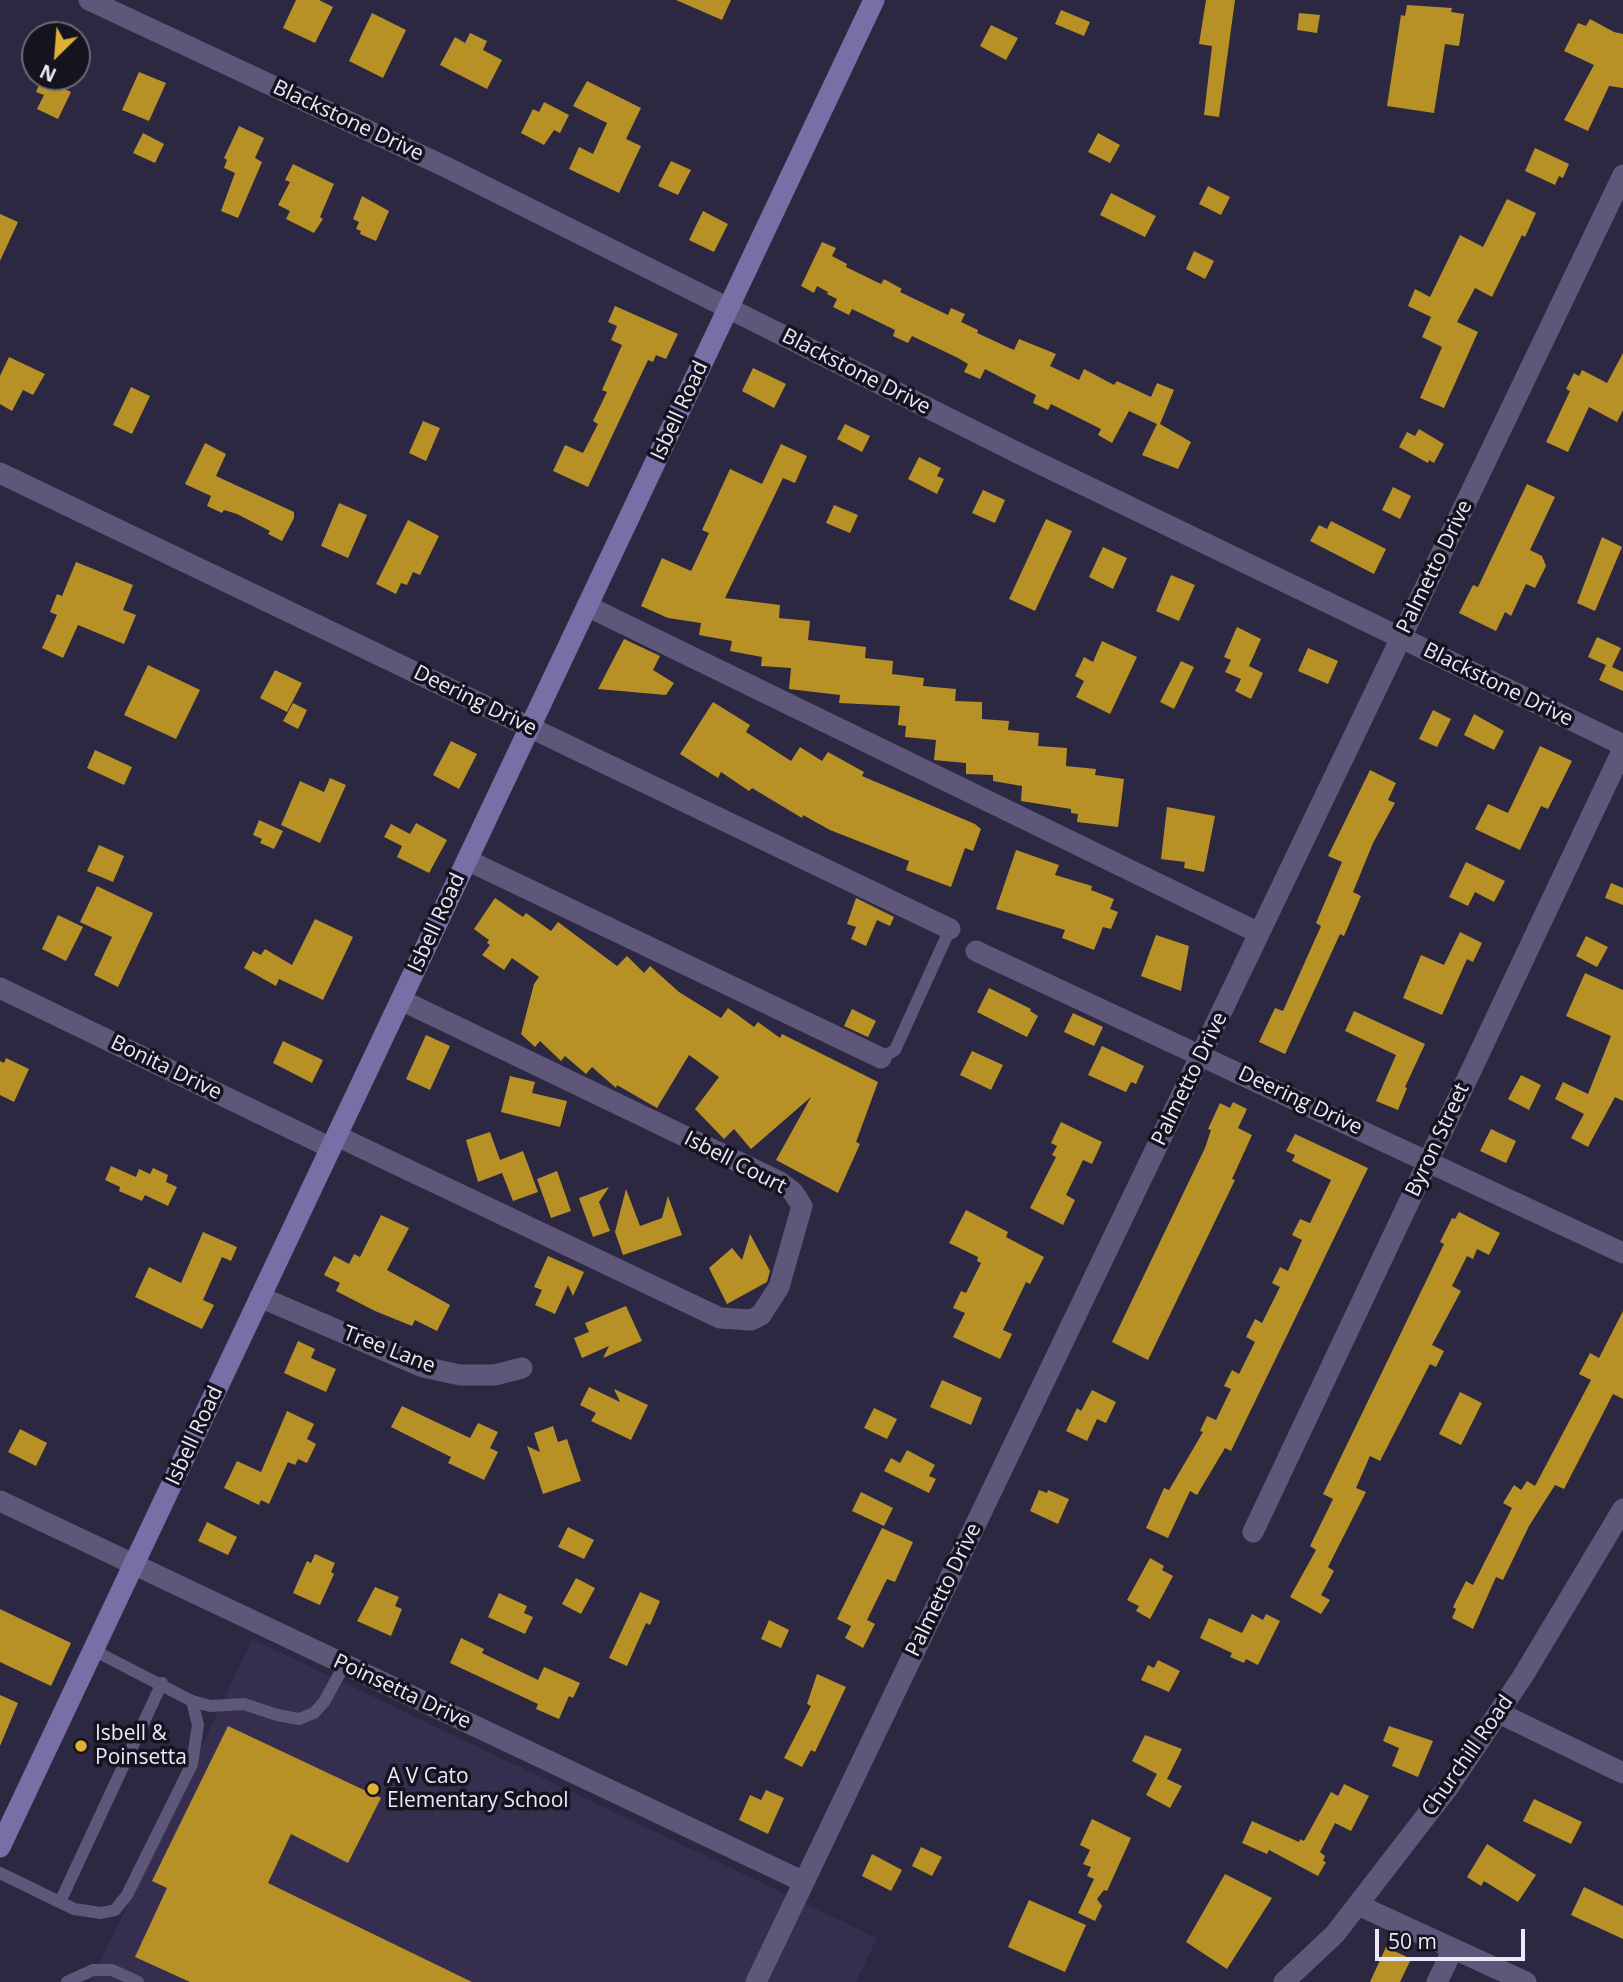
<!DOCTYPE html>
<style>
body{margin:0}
#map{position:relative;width:1623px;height:1982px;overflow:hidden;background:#2d2841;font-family:"Open Sans",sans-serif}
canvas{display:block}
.north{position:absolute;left:21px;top:21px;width:70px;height:70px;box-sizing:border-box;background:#15131e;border:2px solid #6a6876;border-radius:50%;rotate:205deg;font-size:19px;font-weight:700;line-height:28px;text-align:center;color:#eae8f9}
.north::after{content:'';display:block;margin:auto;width:24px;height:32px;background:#deb133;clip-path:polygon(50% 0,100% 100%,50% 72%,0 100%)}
.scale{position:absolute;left:1375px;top:1929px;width:150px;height:32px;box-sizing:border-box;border:4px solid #eae8f9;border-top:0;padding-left:9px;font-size:21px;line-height:24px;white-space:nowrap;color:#eae8f9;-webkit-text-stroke:5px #15131e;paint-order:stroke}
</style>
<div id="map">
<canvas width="1623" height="1982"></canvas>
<div class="north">N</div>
<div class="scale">50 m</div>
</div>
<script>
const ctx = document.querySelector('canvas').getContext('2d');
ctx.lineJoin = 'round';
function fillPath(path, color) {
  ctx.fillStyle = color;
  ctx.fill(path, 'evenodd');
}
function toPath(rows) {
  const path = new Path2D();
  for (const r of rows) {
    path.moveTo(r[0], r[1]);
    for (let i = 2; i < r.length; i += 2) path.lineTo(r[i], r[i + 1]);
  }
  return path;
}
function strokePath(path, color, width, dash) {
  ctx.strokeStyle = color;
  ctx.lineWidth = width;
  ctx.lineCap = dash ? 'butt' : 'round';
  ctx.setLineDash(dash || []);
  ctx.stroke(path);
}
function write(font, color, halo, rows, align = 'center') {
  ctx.font = font + ' "Open Sans",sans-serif';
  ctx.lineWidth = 7;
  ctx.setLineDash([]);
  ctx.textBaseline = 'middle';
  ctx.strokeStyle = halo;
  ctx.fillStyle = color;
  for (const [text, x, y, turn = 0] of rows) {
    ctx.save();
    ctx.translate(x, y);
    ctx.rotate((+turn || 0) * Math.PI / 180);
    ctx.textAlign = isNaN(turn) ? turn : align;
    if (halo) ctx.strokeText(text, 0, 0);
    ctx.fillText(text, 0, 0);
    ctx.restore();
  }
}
fillPath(toPath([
 [252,1639,877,1938,856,1982,91,1982]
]), '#352e4e');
fillPath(toPath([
 [296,0,319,0,333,7,315,43,283,28],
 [676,0,731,0,722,20],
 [1206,0,1235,0,1219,117,1204,115,1212,46,1199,44],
 [1407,5,1452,8,1451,12,1464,14,1459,46,1445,44,1434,113,1387,106,1401,15,1405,16],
 [1061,10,1090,22,1084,36,1055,24],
 [372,13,406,30,383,78,349,61],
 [1299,13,1320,15,1317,33,1297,30],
 [1590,19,1614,32,1623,34,1623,88,1609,86,1588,131,1564,120,1594,65,1564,51,1578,23,1586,26],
 [991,25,1018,38,1006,60,980,46],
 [470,33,487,41,483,50,502,60,487,89,440,65,455,37,465,43],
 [139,72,166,83,149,121,122,110],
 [42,78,71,92,58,119,37,109,44,95,36,92],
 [587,81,641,108,626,139,641,146,619,193,569,169,579,147,593,154,607,123,573,106],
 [544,102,569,115,560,133,554,130,544,145,521,133,533,109,539,112],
 [239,126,264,138,255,158,262,162,238,218,221,211,235,173,224,168,227,160,224,158],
 [143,133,164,144,155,163,133,153],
 [1098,133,1120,145,1110,163,1088,152],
 [1535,148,1569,164,1563,178,1559,176,1555,185,1525,171],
 [671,161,691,170,678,195,658,186],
 [293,164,334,184,320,217,323,219,314,233,286,219,290,211,278,205,290,182,285,180],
 [1208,186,1230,197,1221,215,1199,204],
 [1111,193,1156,216,1145,237,1100,215],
 [362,196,389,211,376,241,360,234,361,231,356,229,359,222,353,219],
 [1507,199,1536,213,1525,237,1522,235,1492,297,1475,288,1457,322,1478,332,1444,408,1420,398,1442,347,1422,337,1431,317,1408,306,1415,289,1430,297,1460,235,1483,247],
 [703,211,728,224,714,252,689,240],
 [0,214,18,222,0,261],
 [822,242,836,248,832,256,847,264,846,267,881,284,884,279,902,289,900,292,948,315,951,308,965,314,961,322,978,330,977,333,1014,350,1019,339,1056,354,1050,366,1079,380,1084,369,1114,385,1117,381,1151,397,1157,383,1174,390,1160,424,1191,442,1178,469,1142,455,1157,424,1129,411,1112,443,1098,435,1101,429,1051,404,1048,410,1033,403,1036,395,1012,383,985,369,980,379,964,372,968,364,958,358,912,336,908,343,893,336,895,330,852,309,849,315,833,307,837,299,827,294,828,292,817,286,814,293,801,286],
 [1194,251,1214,261,1205,279,1186,269],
 [615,306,678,334,666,359,656,355,653,362,648,360,588,487,553,471,565,445,583,453,598,424,593,421,607,392,602,390,622,345,611,340,617,326,608,322],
 [1623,353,1623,410,1617,422,1589,407,1568,452,1546,442,1570,391,1566,389,1574,373,1579,376,1582,370,1607,383],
 [9,357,45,374,33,395,23,390,12,411,0,404,0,376],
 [753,368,786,384,774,408,742,391],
 [131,387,150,396,132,434,113,425],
 [423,421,440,428,426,461,409,453],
 [845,424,870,436,862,452,837,439],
 [1419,429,1444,444,1434,463,1429,460,1428,463,1399,447,1407,432,1415,436],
 [205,443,226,454,216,476,294,512,294,518,282,541,268,534,270,531,237,514,224,510,222,513,207,506,211,496,185,484],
 [781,444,807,456,795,483,783,478,725,598,780,605,779,618,810,621,808,640,866,647,865,658,893,661,892,674,924,678,923,686,956,689,955,701,982,702,982,719,1009,721,1008,730,1039,733,1038,746,1067,748,1066,766,1096,769,1095,775,1124,779,1118,827,1077,822,1078,814,1071,813,1071,809,1021,801,1022,786,993,781,993,775,966,774,966,763,934,760,936,740,905,737,906,726,898,725,900,706,839,703,840,695,789,689,791,668,761,666,762,657,730,651,732,641,699,635,701,623,668,618,641,606,662,558,691,571,709,533,702,530,730,469,762,484],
 [919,457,941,468,937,476,944,479,937,494,908,479],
 [1527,484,1555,497,1530,550,1542,556,1546,566,1535,588,1526,584,1511,616,1505,612,1496,631,1459,613,1473,585,1478,587],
 [1393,487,1411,496,1400,519,1382,510],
 [983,490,1005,500,995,523,972,513],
 [339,503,367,515,348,558,321,546],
 [834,505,858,515,850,533,826,523],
 [1046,519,1072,531,1035,611,1009,599],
 [408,520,439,536,420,575,413,572,407,585,401,583,396,594,376,584],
 [1331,521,1386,549,1374,574,1310,541,1319,525,1327,529],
 [1602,537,1622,547,1595,611,1577,603],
 [1103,547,1127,558,1113,589,1089,577],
 [76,562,133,585,123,610,136,615,124,644,78,625,63,658,42,648,57,615,50,612,57,594,62,596],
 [1171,575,1195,585,1179,621,1156,611],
 [1237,627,1261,639,1249,666,1263,673,1251,699,1235,691,1241,679,1225,672,1231,660,1224,657],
 [1597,637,1621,648,1612,667,1623,672,1623,691,1599,680,1606,665,1588,657],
 [624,639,660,656,653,670,674,683,666,695,598,689],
 [1102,641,1137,657,1110,714,1076,697,1084,681,1075,676,1084,657,1093,662],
 [1308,648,1338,661,1328,684,1298,671],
 [1181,661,1194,667,1174,709,1160,702],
 [148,665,200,690,176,739,124,715],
 [275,670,302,683,287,712,260,698],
 [713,702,750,725,746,732,791,761,800,747,822,761,828,752,864,772,862,776,975,824,981,829,973,851,965,848,951,887,906,870,909,861,830,830,803,815,802,818,752,788,749,791,721,772,718,778,680,754],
 [293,703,307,710,298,729,283,721],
 [1433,710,1451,719,1437,747,1419,739],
 [1474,714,1504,731,1494,750,1464,735],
 [451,741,477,754,459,789,433,775],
 [1540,746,1572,761,1548,809,1541,806,1520,850,1475,829,1488,804,1508,813],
 [95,750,132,767,124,785,87,768],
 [1370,770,1396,783,1388,800,1395,803,1373,843,1353,892,1361,896,1344,936,1340,934,1285,1054,1259,1042,1275,1008,1283,1011,1321,926,1316,923,1342,862,1328,856],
 [330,778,346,785,320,843,281,825,300,781,324,792],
 [1167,807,1215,816,1204,872,1184,868,1185,862,1161,859],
 [259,820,283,831,274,849,260,843,262,839,253,835],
 [416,823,447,840,429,873,397,857,402,846,384,837,391,824,410,834],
 [99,845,124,856,113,882,87,871],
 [1016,850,1059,865,1055,875,1092,886,1091,890,1114,899,1110,909,1118,912,1111,929,1103,927,1094,950,1062,938,1065,930,996,909],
 [1466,862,1505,881,1494,902,1475,892,1468,906,1449,897],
 [1611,883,1623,888,1623,905,1605,898],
 [97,886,153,913,118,987,94,975,112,937,80,922],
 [495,898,523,917,526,913,551,931,558,922,617,966,627,956,644,973,650,966,679,992,721,1018,728,1008,754,1027,758,1022,780,1038,782,1034,878,1082,856,1142,860,1144,838,1193,776,1160,811,1097,751,1149,734,1129,724,1139,695,1109,719,1077,689,1055,657,1108,617,1085,616,1088,592,1067,586,1074,565,1056,561,1061,540,1041,535,1047,521,1034,534,984,539,977,512,958,504,970,482,955,490,945,487,943,489,940,474,929],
 [856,898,894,917,890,926,877,920,866,946,851,939,856,927,847,924],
 [58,915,83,927,66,961,42,949],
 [315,919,353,937,323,1000,279,979,276,986,244,968,253,951,261,955,265,949,292,965],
 [1460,932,1482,943,1473,962,1467,959,1442,1015,1403,998,1421,955,1444,965],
 [1156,935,1189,946,1181,991,1141,976],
 [1586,936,1608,947,1597,967,1576,956],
 [1585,973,1623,990,1623,1101,1615,1097,1588,1147,1571,1138,1584,1114,1555,1099,1563,1082,1588,1094,1611,1036,1566,1016],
 [989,988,1031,1009,1030,1011,1038,1016,1027,1037,977,1012],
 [852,1009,876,1021,868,1037,844,1026],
 [1354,1011,1425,1044,1405,1087,1407,1088,1398,1110,1376,1101,1396,1055,1345,1031],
 [1073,1013,1103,1027,1094,1046,1064,1032],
 [426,1035,450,1046,430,1090,406,1079],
 [283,1041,323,1060,312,1083,273,1063],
 [1102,1046,1144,1066,1136,1084,1131,1082,1126,1092,1088,1075],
 [972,1051,1003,1065,991,1090,960,1075],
 [6,1058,29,1069,14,1102,0,1095,0,1061,4,1063],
 [1521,1075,1541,1085,1529,1110,1508,1099],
 [510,1076,535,1082,532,1093,567,1101,560,1127,501,1112],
 [1233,1102,1247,1109,1238,1128,1252,1135,1232,1179,1235,1180,1148,1360,1112,1342,1205,1148,1211,1130,1208,1129,1220,1103,1230,1108],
 [1061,1122,1102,1142,1092,1164,1083,1160,1066,1195,1075,1200,1063,1225,1030,1208,1056,1157,1052,1155,1057,1146,1051,1143],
 [1491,1129,1516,1141,1506,1163,1480,1151],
 [490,1132,500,1160,523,1151,538,1192,513,1201,502,1173,478,1182,466,1140],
 [1295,1134,1368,1168,1231,1451,1225,1448,1197,1495,1190,1491,1168,1538,1146,1528,1164,1488,1169,1490,1203,1432,1200,1431,1207,1416,1216,1420,1231,1389,1224,1386,1232,1370,1239,1374,1255,1342,1246,1337,1255,1319,1262,1323,1280,1287,1272,1283,1280,1267,1288,1271,1302,1240,1292,1235,1300,1219,1310,1223,1331,1180,1292,1161,1295,1155,1286,1151],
 [111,1166,136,1177,139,1169,150,1174,153,1168,168,1175,166,1182,177,1187,168,1206,145,1195,142,1201,119,1191,120,1187,105,1180],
 [557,1171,571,1211,551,1218,537,1179],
 [609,1187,599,1202,610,1231,593,1237,579,1198],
 [626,1189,640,1226,662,1218,668,1196,682,1235,623,1255,615,1232],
 [966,1210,1008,1232,1006,1237,1044,1257,1030,1284,1026,1282,1003,1330,1012,1334,1000,1359,953,1337,965,1313,953,1308,961,1291,966,1293,981,1263,977,1261,978,1257,949,1243],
 [1459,1212,1500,1233,1489,1255,1477,1249,1473,1259,1467,1256,1452,1286,1461,1291,1432,1345,1444,1351,1436,1367,1430,1364,1380,1461,1370,1456,1356,1488,1366,1492,1328,1567,1334,1571,1321,1595,1330,1600,1321,1614,1290,1597,1316,1550,1310,1546,1333,1499,1323,1494,1444,1244,1440,1242,1452,1218,1455,1219],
 [381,1215,409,1228,387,1270,450,1305,437,1331,415,1320,412,1326,375,1311,336,1291,340,1283,324,1275,334,1256,349,1264,354,1254,360,1257],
 [203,1232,237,1247,231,1261,222,1257,203,1300,214,1305,202,1329,135,1297,149,1267,181,1283],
 [750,1234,770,1271,767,1282,727,1304,709,1268,732,1248,742,1260],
 [548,1256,584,1272,573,1296,568,1285,555,1314,535,1305,542,1290,534,1287],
 [626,1306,642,1341,603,1358,609,1346,582,1358,574,1338,589,1332,585,1323],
 [1623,1311,1623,1399,1613,1394,1564,1489,1555,1485,1529,1526,1503,1580,1496,1577,1473,1629,1452,1618,1456,1609,1453,1607,1466,1581,1473,1585,1512,1508,1503,1503,1514,1485,1521,1490,1527,1481,1535,1486,1591,1380,1579,1374,1590,1353,1599,1358],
 [298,1341,315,1349,311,1358,336,1369,326,1392,284,1373],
 [942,1380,982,1398,971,1425,930,1407],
 [589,1387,620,1402,614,1389,648,1405,631,1440,591,1421,596,1413,580,1405],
 [1092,1390,1116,1402,1106,1423,1097,1419,1087,1441,1066,1431,1077,1408,1081,1411],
 [1460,1392,1482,1403,1461,1445,1439,1434],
 [402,1406,470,1438,478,1423,498,1432,490,1448,498,1452,484,1480,448,1463,451,1457,391,1427],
 [874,1408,897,1419,887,1439,864,1428],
 [287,1411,314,1424,307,1439,316,1444,307,1463,298,1459,295,1465,288,1462,269,1504,261,1500,259,1505,224,1488,237,1461,261,1472],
 [553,1426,558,1442,567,1439,581,1481,543,1494,527,1446,540,1452,534,1433],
 [20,1429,47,1443,36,1466,8,1452],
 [907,1450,935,1465,929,1476,936,1479,929,1493,884,1471,891,1458,900,1463],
 [1039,1490,1047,1493,1048,1490,1069,1499,1058,1524,1030,1511],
 [861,1492,893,1508,884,1526,852,1511],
 [207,1522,237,1537,228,1555,198,1541],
 [568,1527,594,1540,584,1559,558,1547],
 [882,1528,913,1542,895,1582,887,1579,867,1620,875,1624,863,1648,845,1638,851,1626,837,1619],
 [315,1554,335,1563,331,1572,334,1574,320,1605,293,1593,307,1561,311,1563],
 [1150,1558,1164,1566,1162,1570,1173,1576,1150,1619,1136,1611,1139,1606,1127,1600],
 [576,1578,595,1588,581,1614,562,1604],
 [375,1587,399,1597,395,1606,402,1609,391,1636,357,1621],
 [640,1592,660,1601,650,1625,646,1623,627,1666,609,1658],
 [499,1593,527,1606,524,1613,533,1617,525,1634,488,1617],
 [0,1609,71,1643,51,1686,0,1662],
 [1252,1614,1263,1620,1266,1614,1280,1621,1258,1665,1246,1659,1244,1663,1230,1657,1232,1653,1200,1638,1209,1618,1242,1633],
 [769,1620,789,1630,781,1648,761,1639],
 [461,1638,484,1649,482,1653,538,1680,544,1667,580,1683,573,1698,569,1696,559,1719,536,1709,538,1704,450,1663],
 [1158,1660,1180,1671,1169,1692,1141,1680,1148,1665,1154,1668],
 [817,1674,846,1687,815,1752,811,1750,802,1767,784,1758,811,1706,807,1704],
 [0,1695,18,1703,0,1746],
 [228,1726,381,1798,348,1863,291,1834,268,1883,472,1982,190,1982,135,1957,167,1888,152,1881],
 [1389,1726,1433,1741,1418,1777,1392,1766,1399,1748,1383,1741],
 [1145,1735,1182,1749,1167,1779,1182,1786,1170,1808,1146,1795,1157,1774,1132,1761],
 [1344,1784,1369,1796,1351,1831,1335,1823,1320,1852,1325,1856,1323,1861,1326,1862,1318,1876,1269,1850,1267,1854,1242,1843,1252,1821,1299,1842,1300,1839,1304,1841,1331,1792,1338,1796],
 [766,1790,784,1798,768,1834,739,1820,750,1795,761,1800],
 [1534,1799,1582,1822,1571,1844,1523,1821],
 [1092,1819,1131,1838,1107,1891,1104,1890,1097,1899,1102,1906,1095,1921,1078,1913,1094,1879,1087,1876,1091,1867,1083,1864,1090,1850,1080,1845],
 [1487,1844,1536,1875,1518,1902,1484,1881,1481,1886,1467,1877],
 [921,1847,942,1857,932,1876,912,1866],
 [872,1854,902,1870,891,1891,862,1876],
 [1225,1874,1272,1898,1227,1969,1186,1942],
 [1584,1887,1623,1906,1623,1939,1571,1915],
 [1029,1900,1086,1925,1065,1972,1008,1947],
 [1386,1947,1411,1959,1400,1982,1370,1982]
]), '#b79126');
strokePath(toPath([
 [881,1058,895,1050,950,929],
 [93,1650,192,1701,210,1706,244,1704,277,1715,299,1719,314,1713,324,1702,345,1664],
 [0,1873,74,1909,101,1913,115,1910,127,1895,192,1764,198,1725,192,1701],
 [60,1902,162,1683],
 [67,1982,93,1970,112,1970,138,1982]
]), '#5e577a', 12);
strokePath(toPath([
 [89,0,446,167,1022,455,1623,745],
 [0,473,950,929],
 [587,606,1259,933],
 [467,860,881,1058],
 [976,951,1623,1253],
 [0,988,331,1148],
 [337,1136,720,1318,751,1320,761,1315,779,1287,802,1206,793,1192,780,1182,401,1000],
 [260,1297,423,1367,460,1375,495,1375,522,1368],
 [0,1501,804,1882],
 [1253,1532,1623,749],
 [1499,1713,1623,1773],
 [1358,1905,1526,1982],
 [756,1982,1623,175],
 [1284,1982,1335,1934,1450,1785,1523,1676,1623,1509],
 [1437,1982,1453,1949]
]), '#5e577a', 21);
strokePath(toPath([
 [0,1847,874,0]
]), '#7a6ea6', 21);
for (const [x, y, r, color] of [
 [81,1746,7,"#deb133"],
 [373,1789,7,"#deb133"]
]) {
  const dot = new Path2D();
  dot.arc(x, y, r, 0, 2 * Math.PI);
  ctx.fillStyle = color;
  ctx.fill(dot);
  strokePath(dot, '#15131e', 2.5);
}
write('21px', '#eae8f9', '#15131e', [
 ["Blackstone Drive",348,121,25],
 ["Blackstone Drive",856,372,27],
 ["Isbell Road",680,411,-65],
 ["Palmetto Drive",1435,567,-64],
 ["Blackstone Drive",1498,685,26],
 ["Deering Drive",475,701,26],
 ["Isbell Road",437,923,-65],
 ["Bonita Drive",166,1068,26],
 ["Palmetto Drive",1190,1079,-64],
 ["Deering Drive",1300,1101,25],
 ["Byron Street",1438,1140,-65],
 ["Isbell Court",735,1163,27],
 ["Tree Lane",389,1350,21],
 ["Isbell Road",195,1436,-65],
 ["Palmetto Drive",944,1590,-64],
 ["Poinsetta Drive",402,1692,25],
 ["Churchill Road",1468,1756,-55]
]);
write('21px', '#eae8f9', '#15131e', [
 ["Isbell &",95,1734],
 ["Poinsetta",95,1758],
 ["A V Cato",387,1777],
 ["Elementary School",387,1801]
], 'left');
</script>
